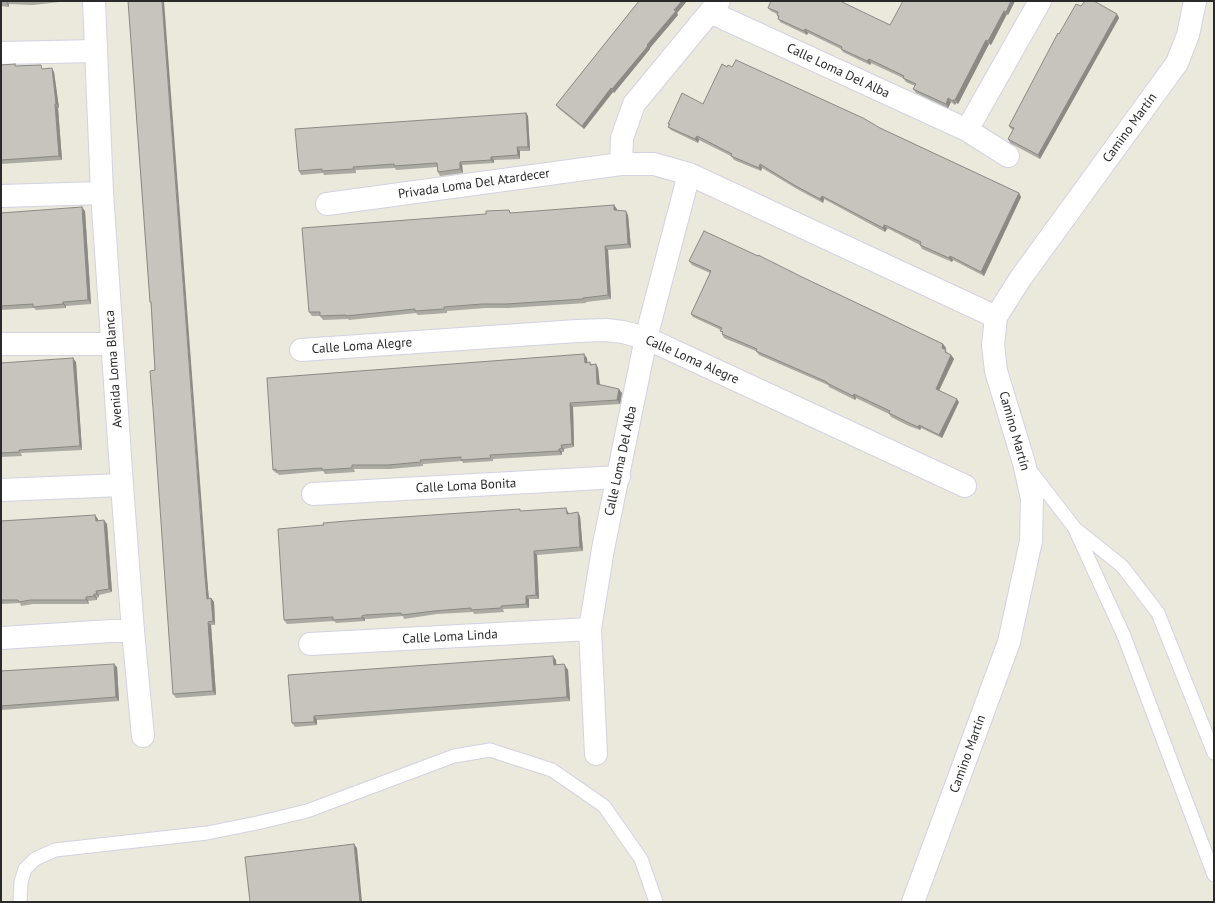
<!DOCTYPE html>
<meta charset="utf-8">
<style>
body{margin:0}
#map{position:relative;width:1215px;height:903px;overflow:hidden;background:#ebe8dc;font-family:"PT Sans",sans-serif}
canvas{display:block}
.frame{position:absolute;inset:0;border:2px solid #2a2a2a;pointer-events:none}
</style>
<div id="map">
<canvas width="1215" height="903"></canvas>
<div class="frame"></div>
</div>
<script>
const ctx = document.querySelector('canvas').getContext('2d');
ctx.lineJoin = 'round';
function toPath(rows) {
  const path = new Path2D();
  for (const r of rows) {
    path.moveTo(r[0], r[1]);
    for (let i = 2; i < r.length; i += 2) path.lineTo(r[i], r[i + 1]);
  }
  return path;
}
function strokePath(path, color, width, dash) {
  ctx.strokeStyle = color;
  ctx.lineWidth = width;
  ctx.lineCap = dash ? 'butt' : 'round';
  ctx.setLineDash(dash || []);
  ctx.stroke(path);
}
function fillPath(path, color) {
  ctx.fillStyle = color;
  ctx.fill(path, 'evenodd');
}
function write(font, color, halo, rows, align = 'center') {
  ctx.font = font + ' "PT Sans",sans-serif';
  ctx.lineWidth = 3.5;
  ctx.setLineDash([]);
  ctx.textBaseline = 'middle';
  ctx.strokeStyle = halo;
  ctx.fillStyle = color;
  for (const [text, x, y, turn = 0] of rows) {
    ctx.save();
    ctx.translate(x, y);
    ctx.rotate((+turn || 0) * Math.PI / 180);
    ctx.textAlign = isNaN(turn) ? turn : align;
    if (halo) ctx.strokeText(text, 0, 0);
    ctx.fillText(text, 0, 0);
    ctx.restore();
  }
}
const service = toPath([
 [1029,469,1074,527,1124,636,1214,875],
 [1077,530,1122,566,1158,613,1214,753],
 [20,902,21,882,25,869,35,859,55,850,207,833,257,823,307,811,454,756,490,750,552,770,604,806,641,859,656,902]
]);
const minor = toPath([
 [719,1,634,104,622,138,621,164,654,164,689,174,996,317],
 [710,12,967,130,1008,156],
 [1,53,96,51],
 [967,130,1040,1],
 [1,196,102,193],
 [327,204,621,164],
 [1,344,112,344],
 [301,350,577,331,606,330,623,332,646,338,965,486],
 [1,490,122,485],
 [313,494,619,477],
 [1,638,111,631,133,631],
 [310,644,590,629],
 [596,754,590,629,603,549,646,338,689,174]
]);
const tertiary = toPath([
 [94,1,102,193,122,485,133,631,143,736],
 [913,902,1009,642,1031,541,1032,498,1024,463,996,371,993,345,996,317,1020,279,1177,63,1188,35,1195,1]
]);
strokePath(service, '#d2d2e2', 15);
strokePath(minor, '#d2d2e2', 24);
strokePath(tertiary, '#d2d2e2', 24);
strokePath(service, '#fff', 13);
strokePath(minor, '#fff', 22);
strokePath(tertiary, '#fff', 22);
fillPath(toPath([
 [1,1,69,1,33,5,9,4,9,7,1,6],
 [128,1,207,580,209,598,211,598,214,602,215,625,211,625,216,695,176,698,173,694,151,304,150,302],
 [639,1,687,1,677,13,678,15,650,48,650,49,614,93,613,92,584,129,558,108,556,105],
 [1015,1,1008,15,1007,14,991,45,989,44,958,104,956,103,955,105,951,102,948,108,916,93,913,89,915,86,906,82,903,78,871,63,870,65,843,52,841,49,808,33,807,35,780,22,777,15,777,14,771,11,768,8,890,25],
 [1081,6,1117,14,1119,18,1040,159,1010,143,1008,139,1013,130,1011,129,1009,126,1059,34],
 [1,65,44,69,54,72,59,108,58,108,62,160,1,164],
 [703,104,880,128,1019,193,1021,197,984,276,953,260,952,262,922,249,920,245,889,229,887,229,885,232,824,199,823,203,797,189,762,168,761,171,734,160,731,156,699,140,698,143,671,130,668,127,669,125,668,124],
 [526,113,528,116,530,151,520,151,520,159,494,160,494,163,462,165,463,173,440,176,438,172,437,167,396,170,395,168,356,170,356,173,324,175,323,173,301,175,299,171],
 [617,209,617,210,628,215,631,248,608,250,611,299,586,302,586,303,508,308,485,308,447,311,447,313,418,315,416,313,349,320,348,319,323,320,320,316,312,316,309,312,486,214,509,210,511,213],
 [85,211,91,304,66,306,66,308,36,310,34,308,1,310,1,213],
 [689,261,802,277,943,344,946,348,945,350,948,353,951,355,954,359,939,390,959,402,942,438,921,428,920,430,909,426,891,417,889,414,856,398,855,400,829,387,828,385,759,355,756,351,724,338,722,334,722,333,721,330,693,317,691,314,710,273,692,265],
 [587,358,587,362,592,364,596,364,598,368,600,385,622,393,620,404,573,407,574,447,564,449,564,452,562,452,562,455,493,459,493,461,463,463,462,461,423,464,423,466,390,469,354,469,355,472,325,474,323,471,279,475,277,473,276,473,273,470],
 [76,362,82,450,21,453,22,456,1,457,1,363],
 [521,511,568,512,569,513,580,516,583,551,537,555,539,599,529,599,529,608,503,609,504,612,474,614,473,612,437,614,404,619,403,616,368,619,365,619,365,621,336,623,334,621,287,624,284,620],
 [98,519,98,521,107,524,112,592,99,595,99,597,97,598,97,600,88,601,89,604,33,604,21,606,20,603,1,604,1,521],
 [556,660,556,665,564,664,568,670,570,701,317,720,317,725,295,727,292,723,288,675],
 [117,667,119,701,1,710,1,671]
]), '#aaa9a2');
fillPath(toPath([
 [5,1,6,1,9,4,9,7],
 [162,1,164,1,209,602,207,599],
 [682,1,687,1,677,13,678,15,650,48,650,49,614,93,612,89],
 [1011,1,1015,1,1008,15,1006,12],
 [1004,11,1007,14,991,45,988,41],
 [1117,14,1119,18,1040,159,1038,155],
 [805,29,808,33,807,35,804,31],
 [986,40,989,44,958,104,955,100],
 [869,59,871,63,870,65,867,61],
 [52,68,54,72,59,108,56,104],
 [611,88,613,92,584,129,582,126],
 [948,98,951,102,948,108,946,104],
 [953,100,956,103,955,105,953,101],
 [55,104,58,108,62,160,59,156],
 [526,113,528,116,530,151,528,147],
 [697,136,699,140,698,143,695,139],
 [517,147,520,151,520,159,518,155],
 [491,157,494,160,494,163,491,160],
 [460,162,462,165,463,173,460,169],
 [760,164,762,168,761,171,759,168],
 [1019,193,1021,197,984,276,981,272],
 [822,196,824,199,823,203,820,199],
 [614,205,617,209,617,214,614,210],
 [82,207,85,211,91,304,88,300],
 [626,211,628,215,631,248,628,244],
 [884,225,887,229,885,232,883,228],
 [605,246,608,250,611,299,608,295],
 [950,256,953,260,952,262,949,258],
 [63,302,66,306,66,308,63,304],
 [943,344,946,348,944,352,942,348],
 [584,354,587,358,588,366,585,363],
 [951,355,954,359,938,393,936,389],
 [73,358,76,362,82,450,80,446],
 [596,364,598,368,600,388,597,384],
 [619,389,622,393,620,404,617,400],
 [854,394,856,398,855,400,853,396],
 [957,399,959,402,942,438,939,435],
 [570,403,573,407,574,447,572,444],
 [919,425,921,428,920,430,918,427],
 [561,445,564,449,564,452,562,448],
 [559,449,562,452,562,455,559,451],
 [566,508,568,512,569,517,567,514],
 [578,512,580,516,583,551,580,547],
 [95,515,98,519,98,525,96,521],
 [104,520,107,524,112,592,109,589],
 [534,551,537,555,539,599,536,595],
 [96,591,99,595,99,597,97,594],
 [94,594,97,598,97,600,94,596],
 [526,596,529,599,529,608,526,604],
 [86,597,88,601,89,604,86,600],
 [211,598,214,602,215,625,213,621],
 [362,616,365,619,365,621,362,618],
 [208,622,211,625,216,695,213,691],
 [553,656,556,660,557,669,554,665],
 [114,664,117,667,119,701,116,697],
 [564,664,568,670,570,701,567,697],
 [314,716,317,720,317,725,314,722],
 [354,844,357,848,362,902,360,902]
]), '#8b8984');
const building = toPath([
 [128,1,162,1,205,577,207,599,211,598,213,621,208,622,213,691,173,694,153,408,150,371,155,370,151,302,150,302,128,1],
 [639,1,682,1,674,10,676,11,647,45,648,46,612,89,611,88,582,126,556,105,639,1],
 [771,1,840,1,890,25,903,1,1011,1,1006,12,1004,11,988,41,986,40,955,100,953,100,953,101,948,98,946,104,913,89,916,84,903,78,904,76,869,59,867,61,841,49,842,47,805,29,804,31,778,19,779,16,777,15,778,12,768,8,771,1],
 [1085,1,1094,1,1117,14,1038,155,1008,139,1014,128,1009,126,1058,33,1059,34,1076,4,1081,6,1085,1],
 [736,60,863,118,880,128,1019,193,981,272,950,256,949,258,920,245,921,242,887,226,884,225,883,228,822,196,820,199,794,185,760,164,759,168,731,156,732,154,697,136,695,139,668,127,670,124,668,124,682,93,703,104,722,64,727,67,728,65,732,67,736,60],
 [15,64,15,66,41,65,42,69,52,68,56,104,55,104,59,156,1,160,1,65,15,64],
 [526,113,528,147,517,147,518,155,491,157,491,160,460,162,460,169,438,172,437,163,394,166,394,164,353,167,354,169,322,171,322,169,299,171,295,129,526,113],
 [614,205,614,210,626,211,628,244,605,246,608,295,583,298,583,299,506,304,482,304,444,307,444,309,415,311,415,309,346,316,346,315,320,316,320,312,309,312,302,228,486,214,486,211,509,210,510,213,614,205],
 [82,207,88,300,63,302,63,304,33,307,33,304,1,306,1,213,82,207],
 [704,231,758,256,758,255,802,277,943,344,942,348,946,350,945,352,951,355,936,389,957,399,939,435,919,425,918,427,907,422,889,413,890,411,854,394,853,396,827,383,827,382,756,351,757,349,722,334,723,332,720,331,722,328,691,314,711,271,689,261,704,231],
 [584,354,585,363,590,362,590,365,596,364,597,384,619,389,617,400,570,403,572,444,561,445,562,448,559,449,559,451,490,455,491,458,461,460,461,457,420,460,421,462,388,465,352,465,352,468,322,470,322,468,276,471,276,469,273,470,267,378,584,354],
 [73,358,80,446,19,450,19,452,1,453,1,363,73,358],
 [566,508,567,514,578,512,580,547,534,551,536,595,526,596,526,604,501,606,501,608,471,610,471,608,434,611,402,615,401,613,365,615,362,616,362,618,333,620,333,617,284,620,278,529,324,525,323,523,359,520,520,509,520,511,566,508],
 [95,515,96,521,104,520,109,589,96,591,97,594,94,594,94,596,86,597,86,600,30,600,19,602,18,600,1,600,1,521,95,515],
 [553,656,554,665,564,664,565,666,567,697,314,716,314,722,292,723,288,675,553,656],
 [114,664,116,697,1,706,1,671,114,664],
 [354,844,360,902,250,902,245,857,354,844]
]);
fillPath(building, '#c6c4bc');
strokePath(building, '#8b8984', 1);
write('13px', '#2a2a2a', '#fff', [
 ["Calle Loma Del Alba",838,71,25],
 ["Camino Martín",1130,128,-54],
 ["Privada Loma Del Atardecer",474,184,-8],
 ["Calle Loma Alegre",362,346,-4],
 ["Calle Loma Alegre",692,360,24],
 ["Avenida Loma Blanca",114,369,-94],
 ["Camino Martín",1014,431,74],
 ["Calle Loma Del Alba",621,461,-78],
 ["Calle Loma Bonita",466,486,-3],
 ["Calle Loma Linda",450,637,-3],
 ["Camino Martín",968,754,-70]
]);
</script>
